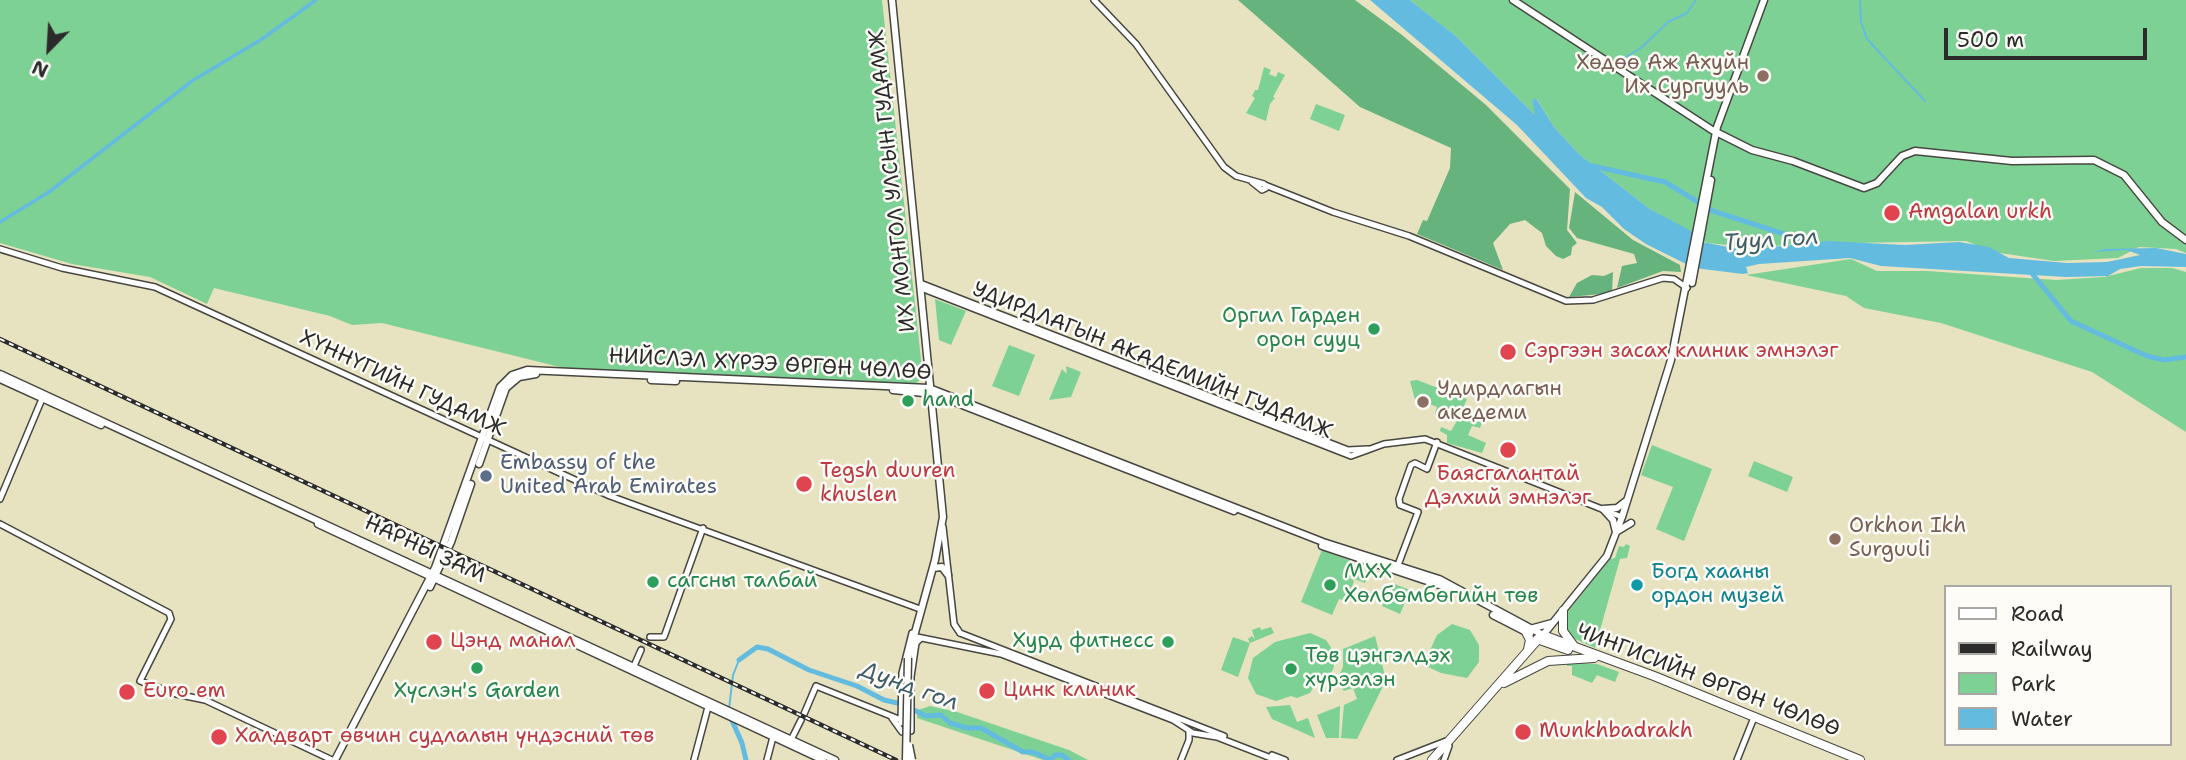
<!DOCTYPE html>
<meta charset="utf-8">
<style>
body{margin:0}
#map{position:relative;width:2186px;height:760px;overflow:hidden;background:#e7e2c0;font-family:"Shantell Sans",sans-serif}
canvas{display:block}
.legend{position:absolute;left:1944px;top:585px;width:228px;height:161px;box-sizing:border-box;background:#fdfcf7;border:2px solid #a9a8a5;margin:0;padding:9px 12px;list-style:none;font-size:21px;color:#2b2b2b}
.legend li{display:flex;align-items:center;gap:14px;height:35px}
.legend b{width:35px;border:2px solid #a9a8a5}
.north{position:absolute;left:14px;top:14px;width:70px;height:70px;-webkit-text-stroke:5px #fdfcf7;paint-order:stroke;rotate:204deg;font-size:19px;font-weight:700;line-height:28px;text-align:center;color:#2b2b2b}
.north::after{content:'';display:block;margin:auto;width:24px;height:32px;background:#2b2b2b;clip-path:polygon(50% 0,100% 100%,50% 72%,0 100%)}
.scale{position:absolute;left:1944px;top:28px;width:203px;height:32px;box-sizing:border-box;border:4px solid #2b2b2b;border-top:0;padding-left:9px;font-size:21px;line-height:24px;white-space:nowrap;color:#2b2b2b;-webkit-text-stroke:5px #fdfcf7;paint-order:stroke}
</style>
<div id="map">
<canvas width="2186" height="760"></canvas>
<ul class="legend">
<li><b style="height:9px;background:#fff"></b>Road</li>
<li><b style="height:9px;background:#2b2b2b"></b>Railway</li>
<li><b style="height:19px;background:#7ed194"></b>Park</li>
<li><b style="height:19px;background:#63bce0"></b>Water</li>
</ul>
<div class="north">N</div>
<div class="scale">500 m</div>
</div>
<script>
const ctx = document.querySelector('canvas').getContext('2d');
ctx.lineJoin = 'round';
function fillPath(path, color) {
  ctx.fillStyle = color;
  ctx.fill(path, 'evenodd');
}
function toPath(rows) {
  const path = new Path2D();
  for (const r of rows) {
    path.moveTo(r[0], r[1]);
    for (let i = 2; i < r.length; i += 2) path.lineTo(r[i], r[i + 1]);
  }
  return path;
}
function strokePath(path, color, width, dash) {
  ctx.strokeStyle = color;
  ctx.lineWidth = width;
  ctx.lineCap = dash ? 'butt' : 'round';
  ctx.setLineDash(dash || []);
  ctx.stroke(path);
}
function write(font, color, halo, rows, align = 'center') {
  ctx.font = font + ' "Shantell Sans",sans-serif';
  ctx.lineWidth = 5;
  ctx.setLineDash([]);
  ctx.textBaseline = 'middle';
  ctx.strokeStyle = halo;
  ctx.fillStyle = color;
  for (const [text, x, y, turn = 0] of rows) {
    ctx.save();
    ctx.translate(x, y);
    ctx.rotate((+turn || 0) * Math.PI / 180);
    ctx.textAlign = isNaN(turn) ? turn : align;
    if (halo) ctx.strokeText(text, 0, 0);
    ctx.fillText(text, 0, 0);
    ctx.restore();
  }
}
fillPath(toPath([
 [0,0,882,0,923,378,916,383,889,383,564,368,382,323,352,325,330,316,214,288,207,304,150,277,72,264,0,243],
 [1410,0,2186,0,2186,253,2176,249,2139,247,2118,258,2054,261,1993,252,1966,241,1795,244,1757,248,1707,243,1650,209,1579,154,1554,127,1537,99,1532,100,1536,116,1456,36],
 [1264,67,1271,70,1269,74,1276,77,1278,72,1285,75,1273,97,1275,98,1270,104,1266,121,1246,113,1255,98,1252,96,1255,90,1258,90],
 [1316,104,1345,115,1339,131,1310,119],
 [1851,259,1877,271,1927,271,2056,280,2104,277,2141,268,2172,268,2186,272,2186,432,2092,372,1941,323,1864,308,1846,296,1746,275],
 [935,299,966,311,951,345,939,340],
 [1009,345,1035,355,1019,396,992,386],
 [1066,366,1081,372,1071,397,1049,400,1062,369,1067,374],
 [1417,380,1467,399,1463,408,1484,417,1480,428,1472,426,1468,435,1486,443,1482,453,1447,443,1447,435,1440,431,1441,427,1451,431,1460,416,1450,412,1448,418,1435,414,1437,407,1425,402,1420,405,1426,394,1415,400,1410,381],
 [1652,445,1712,469,1684,541,1656,529,1673,487,1641,475],
 [1754,461,1793,477,1787,492,1748,476],
 [1626,544,1630,546,1627,558,1620,559,1595,648,1573,638,1567,630,1566,614,1610,559,1615,558,1619,546,1624,547],
 [1322,550,1354,562,1353,567,1369,573,1365,583,1349,577,1354,581,1349,595,1346,601,1339,599,1332,615,1301,602],
 [1392,583,1410,590,1400,614,1382,606],
 [1452,624,1470,630,1479,645,1479,662,1467,678,1441,673,1428,667,1426,659,1437,635],
 [1260,627,1261,630,1271,627,1274,633,1250,643,1238,677,1221,670,1233,637,1250,643,1248,639,1252,636,1255,640,1252,630],
 [1310,633,1326,640,1334,652,1334,667,1328,679,1313,688,1310,693,1297,698,1291,696,1276,701,1256,694,1248,678,1253,658,1275,642],
 [1375,636,1386,680,1357,739,1341,738,1344,705,1357,699,1353,688,1344,691,1336,682,1343,667,1343,649],
 [1567,662,1597,664,1619,672,1615,682,1597,675,1592,683,1572,675,1572,666,1567,666],
 [1290,705,1297,722,1308,718,1315,738,1272,719,1266,707],
 [930,706,957,712,1069,750,1088,760,1043,760,917,718,918,710],
 [1340,706,1339,738,1326,738,1317,715]
]), '#7ed194');
fillPath(toPath([
 [1238,0,1355,0,1402,35,1486,105,1570,189,1567,230,1577,243,1572,247,1571,255,1563,259,1556,256,1546,246,1542,233,1525,220,1510,224,1493,243,1503,270,1417,234,1423,220,1427,221,1450,168,1451,148,1360,107],
 [1575,192,1633,240,1680,265,1681,272,1663,271,1617,288,1622,266,1637,263,1634,254,1577,238,1569,228],
 [1613,272,1612,293,1569,297,1577,283,1592,275,1604,276]
]), '#66b37e');
fillPath(toPath([
 [1370,0,1410,0,1456,36,1535,115,1532,100,1536,98,1554,127,1579,154,1650,209,1691,231,1694,235,1688,265,1646,244,1624,229,1602,207,1586,198,1517,125],
 [1828,241,1905,245,1959,242,1989,247,2009,258,2067,263,2107,262,2140,255,2127,250,2092,252,2105,249,2156,248,2186,254,2186,267,2141,266,2120,269,2108,276,2066,277,1881,266,1850,258,1759,264,1746,267,1748,273,1743,274,1695,268,1702,242,1744,250]
]), '#63bce0');
strokePath(toPath([
 [1860,0,1861,22,1867,39,1925,101],
 [1616,63,1641,48,1668,22,1687,13,1696,0],
 [729,709,733,675,739,660]
]), '#63bce0', 2);
strokePath(toPath([
 [0,222,49,192,192,81,262,39,316,0]
]), '#63bce0', 3.5);
strokePath(toPath([
 [1588,165,1665,182,1713,211,1818,245],
 [2030,271,2071,321,2147,356,2164,360,2186,357],
 [739,660,757,647,768,649,809,670,857,686,884,700,902,704,926,716,941,715,950,723,967,728,981,728,1023,752,1033,752,1051,760,1055,755,1062,755,1069,760],
 [729,714,742,743,746,760]
]), '#63bce0', 5);
strokePath(toPath([
 [641,650,646,638,650,637]
]), '#c1bda2', 5, [5, 2.5]);
const secondary = toPath([
 [1094,0,1136,44,1224,167,1236,176,1264,184,1266,188,1262,190,1252,182],
 [1265,185,1333,212,1409,236,1566,301,1593,300,1663,278,1674,279,1687,288],
 [0,249,62,268,155,287,610,496,920,609],
 [920,283,1348,450,1368,449],
 [921,288,1351,456,1384,444,1425,439,1622,517],
 [0,499,42,399],
 [0,524,169,613,171,619,140,681,176,694,205,700,332,760],
 [943,527,954,624,960,633],
 [1398,565,1418,512,1400,505,1399,499,1411,465,1415,463,1427,469,1437,442],
 [960,633,1224,736],
 [912,636,1001,654,1173,720,1193,733,1217,737,1276,760],
 [650,637,664,637,703,528],
 [634,666,641,650],
 [804,714,816,686,901,720],
 [892,718,902,732,911,731,911,677,916,643,921,638],
 [901,723,902,673,912,633],
 [791,740,801,720],
 [1272,755,1285,760],
 [694,760,708,707],
 [767,760,773,737],
 [1181,760,1189,740,1189,731],
 [1397,760,1446,741],
 [1444,760,1449,746],
 [1737,760,1753,720]
]);
const primary = toPath([
 [892,0,943,517,935,560,908,658],
 [1513,0,1712,130,1752,150,1793,161,1864,188,1877,183,1902,156,1915,151,2012,161,2094,160,2124,175,2162,222,2186,240],
 [1692,283,1711,180],
 [0,374,835,760],
 [0,379,101,425],
 [651,380,676,381],
 [893,390,934,394,1234,511],
 [479,464,506,388,519,377,536,374],
 [1603,509,1613,520,1616,532,1631,523],
 [1603,509,1617,508,1626,501],
 [318,524,823,760],
 [1322,546,1448,588],
 [933,568,942,567,948,575],
 [430,587,451,542,471,484],
 [1493,615,1530,634],
 [1530,629,1552,623],
 [335,760,435,568,500,387,512,375,527,370,929,388,1323,542,1439,579,1543,635,1607,556,1622,517,1671,360,1717,127,1764,0]
]);
const highway = toPath([
 [1563,611,1563,631,1574,646],
 [1526,632,1530,640,1528,649],
 [1543,635,1654,676,1860,760],
 [1537,639,1568,650],
 [1504,683,1548,661,1594,658],
 [1432,760,1540,637]
]);
strokePath(secondary, '#474641', 8);
strokePath(primary, '#474641', 9);
strokePath(highway, '#474641', 10);
strokePath(secondary, '#fff', 5);
strokePath(primary, '#fff', 6);
strokePath(highway, '#fff', 8);
const rail = toPath([
 [0,339,896,760]
]);
strokePath(rail, '#2b2b2b', 4.5);
strokePath(rail, '#fdfcf7', 2, [5]);
const primaryBridge = toPath([
 [909,745,912,760],
 [906,760,908,658]
]);
strokePath(primaryBridge, '#474641', 9, []);
strokePath(primaryBridge, '#fff', 6);
for (const [x, y, r, color] of [
 [1763,76,7,"#8d6e63"],
 [1892,213,9,"#e0444e"],
 [1374,329,7,"#2e9e5b"],
 [1508,352,9,"#e0444e"],
 [908,401,7,"#2e9e5b"],
 [1423,402,7,"#8d6e63"],
 [1508,450,9,"#e0444e"],
 [486,476,7,"#5c6f8a"],
 [804,484,9,"#e0444e"],
 [1835,539,7,"#8d6e63"],
 [653,582,7,"#2e9e5b"],
 [1330,585,7,"#2e9e5b"],
 [1637,585,7,"#0f9aa8"],
 [434,642,9,"#e0444e"],
 [1168,642,7,"#2e9e5b"],
 [477,668,7,"#2e9e5b"],
 [1291,669,7,"#2e9e5b"],
 [987,691,9,"#e0444e"],
 [127,692,9,"#e0444e"],
 [1523,732,9,"#e0444e"],
 [219,737,9,"#e0444e"]
]) {
  const dot = new Path2D();
  dot.arc(x, y, r, 0, 2 * Math.PI);
  ctx.fillStyle = color;
  ctx.fill(dot);
  strokePath(dot, '#fdfcf7', 2.5);
}
write('21px', '#785e54', '#fdfcf7', [
 ["Хөдөө Аж Ахуйн",1749,64,"right"],
 ["Их Сургууль",1749,88,"right"],
 ["Удирдлагын",1437,390],
 ["акедеми",1437,414],
 ["Orkhon Ikh",1849,527],
 ["Surguuli",1849,551]
], 'left');
write('21px', '#2b2b2b', '#fdfcf7', [
 ["ИХ МОНГОЛ УЛСЫН ГУДАМЖ",893,181,-96],
 ["УДИРДЛАГЫН АКАДЕМИЙН ГУДАМЖ",1152,361,22],
 ["НИЙСЛЭЛ ХҮРЭЭ ӨРГӨН ЧӨЛӨӨ",770,365,3],
 ["ХҮННҮГИЙН ГУДАМЖ",402,384,25],
 ["НАРНЫ ЗАМ",425,550,25],
 ["ЧИНГИСИЙН ӨРГӨН ЧӨЛӨӨ",1708,681,21]
]);
write('21px', '#be3a42', '#fdfcf7', [
 ["Amgalan urkh",1908,213],
 ["Сэргээн засах клиник эмнэлэг",1524,352],
 ["Tegsh duuren",820,472],
 ["khuslen",820,496],
 ["Баясгалантай",1508,475,"center"],
 ["Дэлхий эмнэлэг",1508,499,"center"],
 ["Цэнд манал",450,642],
 ["Цинк клиник",1003,691],
 ["Euro em",143,692],
 ["Munkhbadrakh",1539,732],
 ["Халдварт өвчин судлалын үндэсний төв",235,737]
], 'left');
write('21px', '#27864d', '#fdfcf7', [
 ["Оргил Гарден",1360,317,"right"],
 ["орон сууц",1360,341,"right"],
 ["hand",922,401],
 ["МХХ",1344,573],
 ["Хөлбөмбөгийн төв",1344,597],
 ["сагсны талбай",667,582],
 ["Хурд фитнесс",1154,642,"right"],
 ["Төв цэнгэлдэх",1305,657],
 ["хүрээлэн",1305,681],
 ["Хүслэн's Garden",477,692,"center"]
], 'left');
write('21px', '#4e5e75', '#fdfcf7', [
 ["Embassy of the",500,464],
 ["United Arab Emirates",500,488]
], 'left');
write('21px', '#0d838f', '#fdfcf7', [
 ["Богд хааны",1651,573],
 ["ордон музей",1651,597]
], 'left');
write('italic 23px', '#3f5e6a', '#fdfcf7', [
 ["Туул гол",1771,241,-4],
 ["Дунд гол",909,687,20]
]);
</script>
